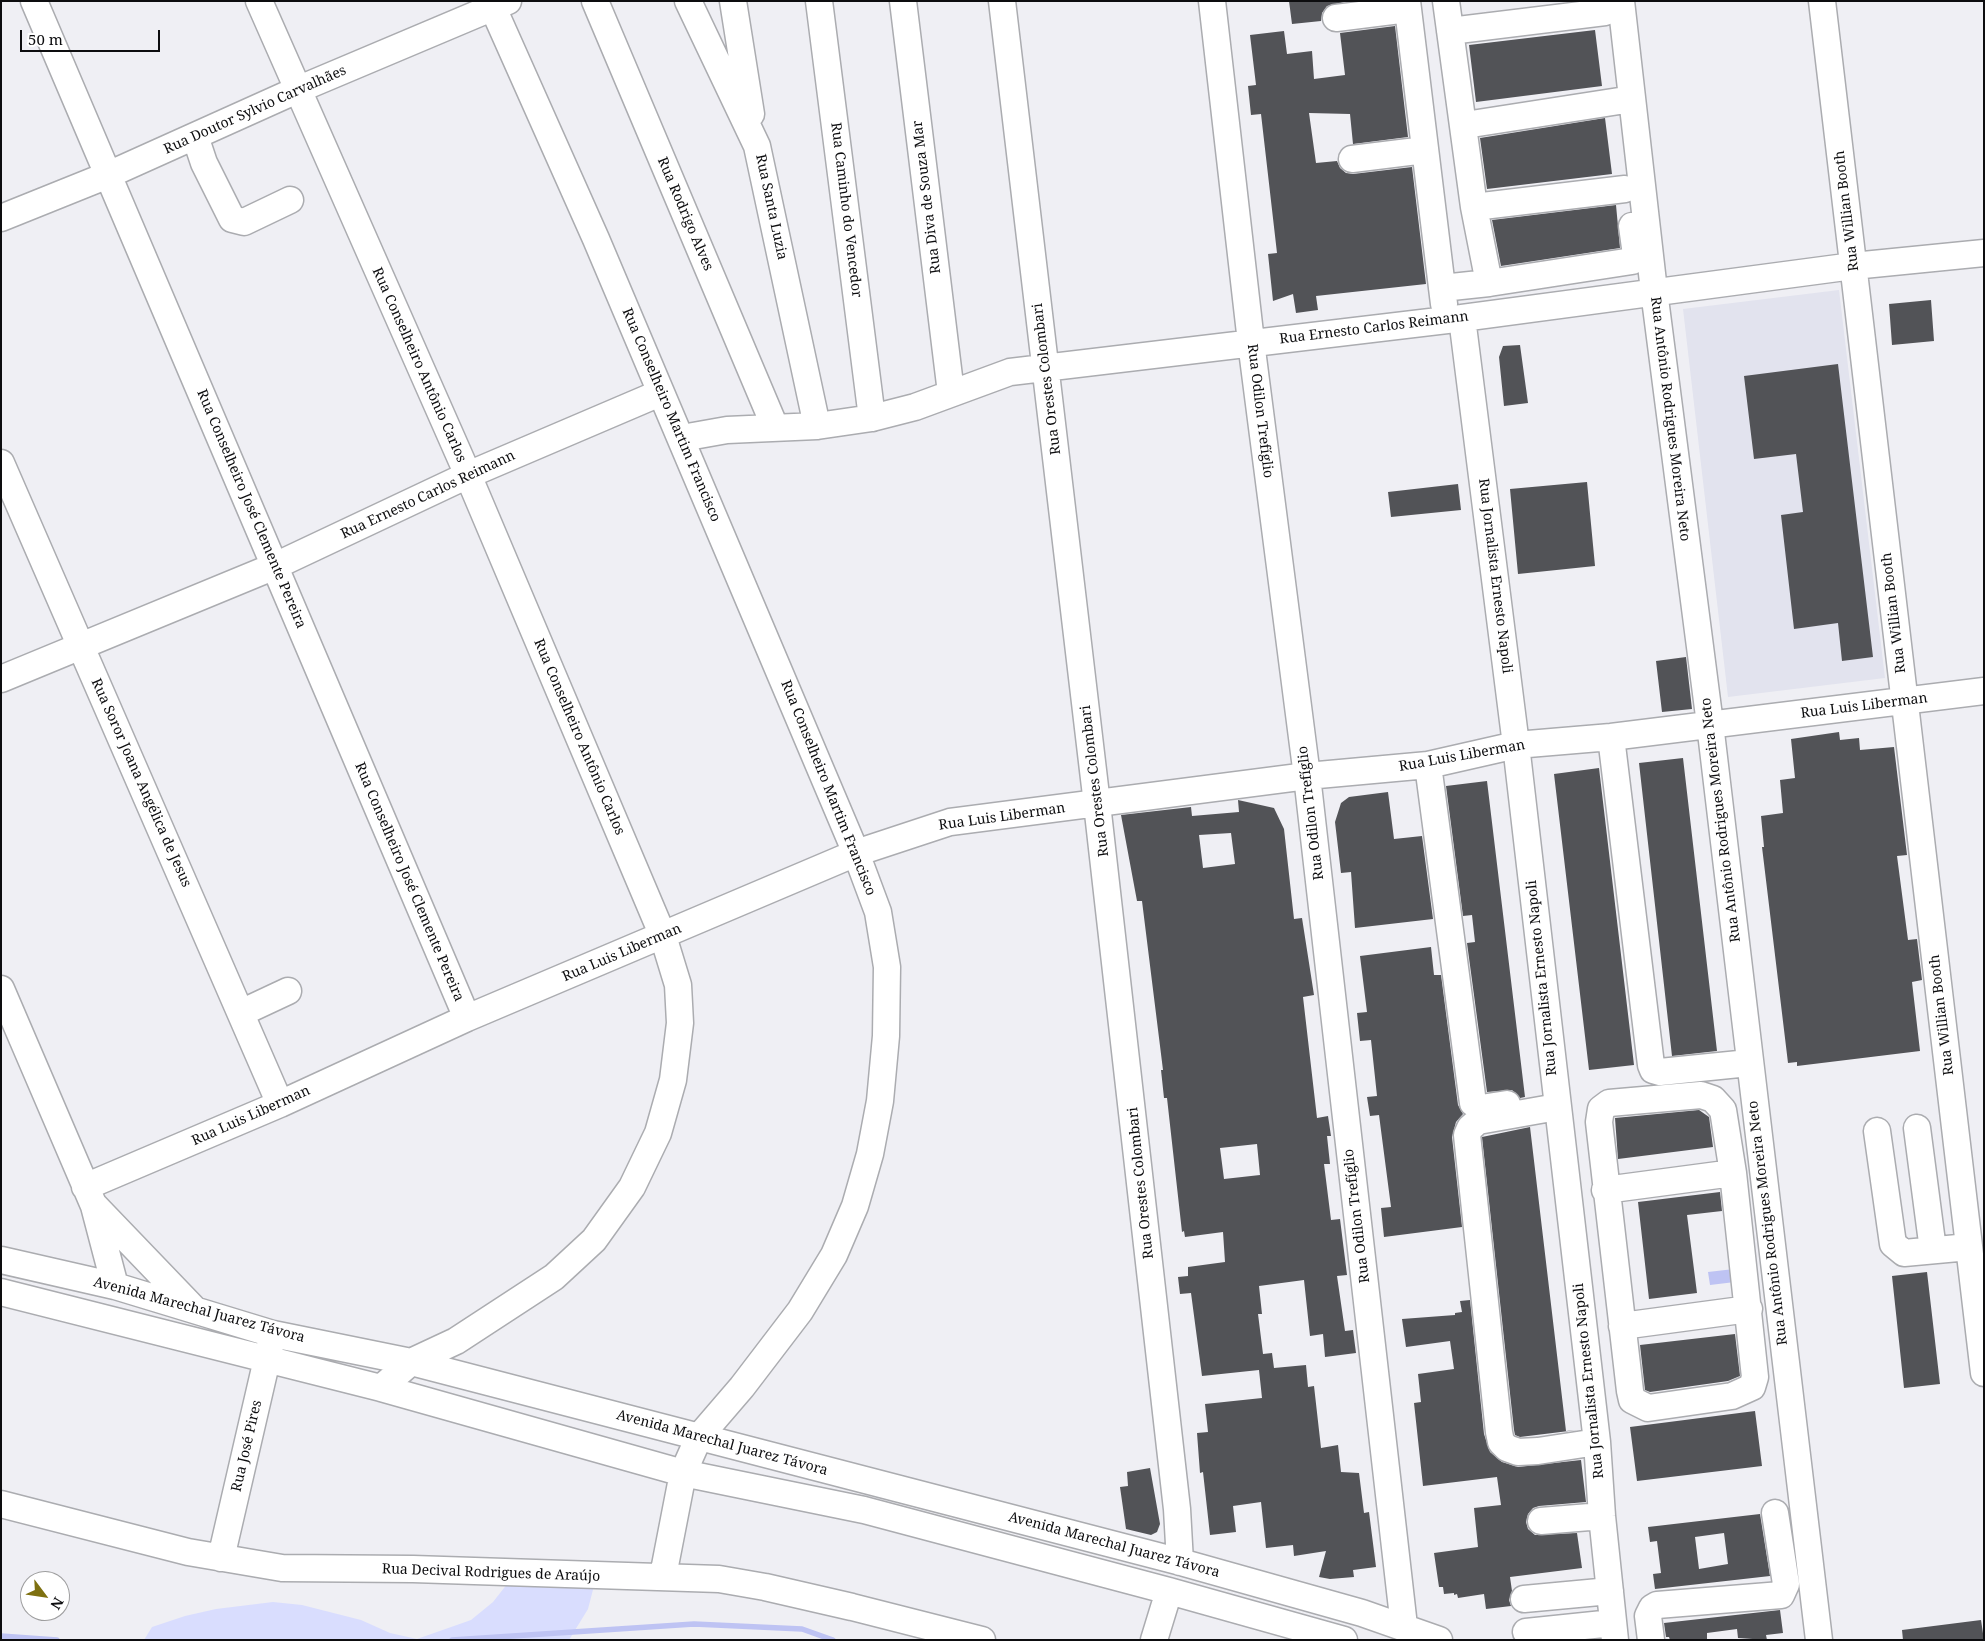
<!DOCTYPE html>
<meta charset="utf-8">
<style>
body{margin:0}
#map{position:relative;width:1985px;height:1641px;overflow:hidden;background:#efeff4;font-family:"Noto Serif",serif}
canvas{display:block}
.frame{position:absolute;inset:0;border:2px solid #0d0d0f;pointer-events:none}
.north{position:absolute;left:20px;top:1571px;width:50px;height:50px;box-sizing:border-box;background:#fff;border:1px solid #9e9e9f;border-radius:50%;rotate:121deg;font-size:14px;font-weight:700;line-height:20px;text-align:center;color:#0d0d0f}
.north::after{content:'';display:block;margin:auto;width:18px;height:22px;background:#7e7010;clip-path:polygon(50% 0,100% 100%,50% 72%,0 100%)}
.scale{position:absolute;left:20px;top:30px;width:140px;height:22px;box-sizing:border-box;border:2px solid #0d0d0f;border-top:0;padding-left:6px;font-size:15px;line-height:18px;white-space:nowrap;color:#0d0d0f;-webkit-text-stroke:4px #fff;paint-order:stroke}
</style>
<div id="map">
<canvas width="1985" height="1641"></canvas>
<div class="frame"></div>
<div class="north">N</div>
<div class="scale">50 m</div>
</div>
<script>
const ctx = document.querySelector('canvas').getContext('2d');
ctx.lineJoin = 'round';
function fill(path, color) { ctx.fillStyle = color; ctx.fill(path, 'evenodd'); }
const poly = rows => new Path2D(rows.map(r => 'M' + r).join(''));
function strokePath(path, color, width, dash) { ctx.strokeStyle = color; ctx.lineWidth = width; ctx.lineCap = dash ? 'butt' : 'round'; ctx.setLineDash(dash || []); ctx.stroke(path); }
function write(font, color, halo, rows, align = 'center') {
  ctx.font = font + ' "Noto Serif",serif'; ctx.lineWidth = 5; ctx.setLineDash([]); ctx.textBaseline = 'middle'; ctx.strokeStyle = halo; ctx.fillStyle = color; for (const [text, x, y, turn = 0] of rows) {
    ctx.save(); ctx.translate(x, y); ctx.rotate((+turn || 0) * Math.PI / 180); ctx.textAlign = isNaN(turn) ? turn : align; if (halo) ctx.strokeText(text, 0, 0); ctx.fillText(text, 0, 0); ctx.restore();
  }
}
const built = poly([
 [1839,290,1885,678,1728,697,1683,309]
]);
const green = poly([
 [541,1559,568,1565,595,1582,588,1609,569,1640,144,1640,152,1627,185,1616,216,1609,273,1602,302,1605,361,1620,390,1633,417,1639,471,1620,493,1602,515,1574]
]);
const water = poly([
 [1734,1269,1735,1282,1710,1285,1708,1272]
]);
const stream = poly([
 [1,1636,57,1640],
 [452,1640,694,1624,802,1629,833,1640]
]);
const building = poly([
 [1289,1,1349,1,1327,6,1322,13,1321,21,1292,24],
 [1395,26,1408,137,1353,144,1350,114,1309,113,1316,163,1337,161,1340,168,1346,173,1353,174,1412,167,1426,284,1316,296,1318,310,1296,313,1293,294,1273,301,1268,254,1277,253,1261,114,1251,115,1248,86,1256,85,1250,35,1284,31,1287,54,1312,51,1314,79,1345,75,1340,33],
 [1595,30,1602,86,1476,102,1469,45],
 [1605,118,1612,174,1487,189,1480,138],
 [1616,205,1620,248,1501,266,1492,220],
 [1931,300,1934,341,1892,345,1889,304],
 [1520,345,1528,403,1504,406,1499,357,1503,346],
 [1838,364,1873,657,1842,661,1838,623,1794,629,1781,515,1803,512,1796,454,1754,459,1744,376],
 [1587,482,1595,566,1518,574,1510,489],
 [1458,484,1461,510,1391,517,1388,492],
 [1686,657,1692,709,1662,712,1656,661],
 [1839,732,1840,740,1859,738,1860,750,1894,747,1907,855,1897,856,1908,940,1917,939,1922,980,1912,982,1920,1051,1797,1066,1797,1062,1788,1063,1762,847,1764,847,1761,816,1783,813,1780,780,1795,778,1791,739],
 [1683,758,1717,1051,1672,1056,1639,763],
 [1599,768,1634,1065,1589,1070,1554,774],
 [1487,781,1525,1097,1520,1098,1512,1090,1487,1092,1467,943,1475,942,1472,915,1463,916,1446,786],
 [1388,792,1394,839,1422,836,1433,919,1355,928,1351,872,1341,873,1335,822,1341,803,1349,797],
 [1238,800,1274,808,1284,829,1294,919,1302,918,1314,995,1303,997,1317,1118,1328,1116,1331,1136,1327,1136,1330,1164,1324,1164,1331,1220,1340,1219,1347,1275,1337,1276,1345,1331,1353,1330,1356,1353,1325,1357,1323,1334,1310,1336,1304,1280,1259,1286,1262,1314,1258,1314,1263,1354,1272,1353,1274,1368,1306,1365,1308,1387,1314,1386,1321,1448,1338,1445,1341,1472,1359,1473,1364,1513,1369,1512,1376,1567,1353,1570,1354,1577,1330,1579,1319,1577,1326,1551,1294,1556,1293,1545,1266,1548,1261,1502,1233,1506,1236,1532,1210,1535,1203,1472,1200,1473,1197,1433,1208,1432,1205,1404,1262,1398,1259,1370,1202,1376,1191,1293,1180,1294,1178,1277,1188,1276,1188,1267,1225,1262,1223,1232,1185,1237,1184,1231,1182,1232,1167,1098,1164,1098,1161,1070,1163,1070,1142,901,1137,901,1121,815,1191,807,1192,816,1239,812],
 [1231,833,1235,864,1203,868,1199,835],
 [1257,1144,1260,1175,1224,1179,1220,1148],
 [1431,947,1434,975,1441,975,1458,1105,1463,1114,1456,1122,1452,1137,1462,1227,1384,1237,1381,1208,1391,1207,1379,1115,1370,1116,1367,1097,1377,1096,1371,1040,1360,1041,1357,1013,1367,1012,1360,956],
 [1699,1110,1709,1117,1713,1147,1618,1159,1615,1118],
 [1530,1127,1566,1431,1577,1430,1520,1437,1515,1435,1514,1430,1482,1137],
 [1720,1192,1722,1211,1687,1215,1697,1293,1649,1299,1638,1202],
 [1927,1272,1940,1384,1904,1388,1892,1276],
 [1470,1300,1484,1434,1490,1452,1502,1462,1518,1467,1581,1460,1586,1502,1539,1506,1533,1508,1528,1514,1526,1522,1528,1529,1535,1535,1577,1533,1582,1568,1510,1577,1512,1591,1509,1600,1511,1606,1486,1609,1484,1594,1458,1598,1457,1594,1454,1595,1454,1593,1444,1594,1443,1587,1439,1587,1434,1553,1478,1547,1474,1508,1501,1505,1497,1477,1423,1486,1414,1403,1421,1402,1418,1374,1454,1369,1450,1341,1406,1347,1402,1319,1455,1315,1455,1313,1462,1312,1460,1301],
 [1735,1334,1740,1376,1728,1381,1650,1392,1645,1390,1640,1345],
 [1755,1411,1762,1466,1637,1481,1630,1427],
 [1150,1468,1160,1524,1157,1532,1151,1535,1126,1529,1120,1487,1128,1486,1127,1472],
 [1760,1514,1770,1576,1655,1589,1653,1574,1661,1573,1657,1541,1650,1542,1648,1527],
 [1724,1533,1728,1564,1699,1569,1695,1537],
 [1780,1610,1783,1633,1766,1635,1767,1640,1738,1638,1737,1629,1707,1633,1707,1640,1670,1640,1669,1637,1666,1637,1664,1623],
 [1981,1620,1984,1640,1903,1640,1902,1630]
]);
const minor = poly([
 [34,1,467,1018],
 [259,1,468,475,663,936,678,985,680,1023,673,1080,658,1133,632,1187,594,1240,554,1277,456,1341,411,1362,381,1388],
 [490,1,596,239,856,853,878,912,887,967,886,1036,880,1101,870,1154,855,1206,834,1255,800,1311,742,1387,699,1437,683,1473,663,1576],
 [595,1,775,427],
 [688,1,757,146,817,426],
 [733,1,751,114],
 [819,1,872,418],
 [903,1,951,393],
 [1002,1,1097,804,1177,1509,1180,1562],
 [1212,1,1251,342,1307,776,1404,1626],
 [1407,1,1444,304],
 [1621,1,1654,291,1710,724,1819,1640],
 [1822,1,1984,1373],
 [1336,18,1408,9],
 [1450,31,1605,12],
 [1465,125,1632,99],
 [195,136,204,163,232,219,244,222,290,200],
 [1352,159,1425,150],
 [1474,207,1625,189],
 [1,218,108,175,297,90,508,1],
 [1489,283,1632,261,1636,255,1632,226],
 [1442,288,1489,283,1474,207,1446,1],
 [1462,318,1516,745,1597,1442,1602,1516,1615,1640],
 [682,438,727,430,817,426,872,418,915,407,1010,372,1447,320,1853,266,1984,253],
 [1,463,280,1104],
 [1,679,275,566,468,475,660,393],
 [1611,737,1651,1065,1653,1070,1660,1072,1749,1063],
 [1428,765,1473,1103,1481,1108,1507,1104],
 [1,989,94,1206,115,1286],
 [241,1013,288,991],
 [1701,1095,1713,1099,1723,1110,1733,1173,1755,1377,1752,1387,1732,1396,1648,1408,1632,1400,1630,1391,1599,1122,1601,1109,1609,1103,1701,1095],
 [1557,1107,1478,1121,1470,1128,1467,1135,1499,1432,1501,1442,1507,1448,1518,1452,1538,1451,1597,1442],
 [1917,1128,1933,1250],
 [1877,1131,1893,1244,1904,1253,1969,1247],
 [85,1187,280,1104,467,1018,856,853,950,822,1307,776,1428,765,1516,745,1611,737,1984,691],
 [1605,1190,1733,1173],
 [95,1206,193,1308],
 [1,1260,115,1286,273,1334,411,1362,1177,1561,1362,1613,1439,1640],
 [1,1292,381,1388,683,1473,864,1510,1169,1591,1344,1640],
 [1622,1326,1749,1309],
 [1,1504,188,1552,282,1568,413,1569,719,1579,765,1587,852,1607,982,1640],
 [1541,1521,1602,1516],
 [221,1558,271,1342],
 [1524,1599,1610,1591],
 [1526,1632,1613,1623],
 [1154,1640,1169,1591],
 [1651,1640,1648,1616,1652,1608,1657,1605,1781,1595,1786,1584,1775,1513]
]);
const streetNames = [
 ["Rua Doutor Sylvio Carvalhães",255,110,-24],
 ["Rua Diva de Souza Mar",927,197,-97],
 ["Rua Santa Luzia",771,207,78],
 ["Rua Caminho do Vencedor",846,210,83],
 ["Rua Willian Booth",1847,211,-97],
 ["Rua Rodrigo Alves",685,214,67],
 ["Rua Ernesto Carlos Reimann",1374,328,-7],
 ["Rua Conselheiro Antônio Carlos",419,365,66],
 ["Rua Orestes Colombari",1047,379,-97],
 ["Rua Odilon Trefíglio",1260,411,83],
 ["Rua Conselheiro Martim Francisco",671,415,67],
 ["Rua Antônio Rodrigues Moreira Neto",1670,419,83],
 ["Rua Ernesto Carlos Reimann",428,495,-25],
 ["Rua Conselheiro José Clemente Pereira",251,509,67],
 ["Rua Jornalista Ernesto Napoli",1495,576,83],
 ["Rua Willian Booth",1894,613,-97],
 ["Rua Luis Liberman",1864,706,-7],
 ["Rua Conselheiro Antônio Carlos",579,737,67],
 ["Rua Luis Liberman",1462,756,-10],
 ["Rua Orestes Colombari",1095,781,-97],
 ["Rua Soror Joana Angélica de Jesus",141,783,66],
 ["Rua Conselheiro Martim Francisco",828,788,68],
 ["Rua Odilon Trefíglio",1311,813,-97],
 ["Rua Luis Liberman",1002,817,-8],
 ["Rua Antônio Rodrigues Moreira Neto",1721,820,-97],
 ["Rua Conselheiro José Clemente Pereira",409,882,67],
 ["Rua Luis Liberman",622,953,-23],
 ["Rua Jornalista Ernesto Napoli",1542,978,-96],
 ["Rua Willian Booth",1942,1015,-97],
 ["Rua Luis Liberman",251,1116,-24],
 ["Rua Orestes Colombari",1141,1183,-96],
 ["Rua Odilon Trefíglio",1357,1216,-97],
 ["Rua Antônio Rodrigues Moreira Neto",1768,1223,-97],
 ["Avenida Marechal Juarez Távora",199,1310,15],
 ["Rua Jornalista Ernesto Napoli",1589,1381,-96],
 ["Avenida Marechal Juarez Távora",722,1443,15],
 ["Rua José Pires",247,1446,-77],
 ["Avenida Marechal Juarez Távora",1114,1545,15],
 ["Rua Decival Rodrigues de Araújo",491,1573,2]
];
fill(built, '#e2e3ee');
fill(green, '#d9ddfe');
fill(water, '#bec3f3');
strokePath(stream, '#bec3f3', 5.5);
fill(building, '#525357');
strokePath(minor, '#abacb0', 29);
strokePath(minor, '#fff', 26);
write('14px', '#0d0d0f', '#fff', streetNames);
</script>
